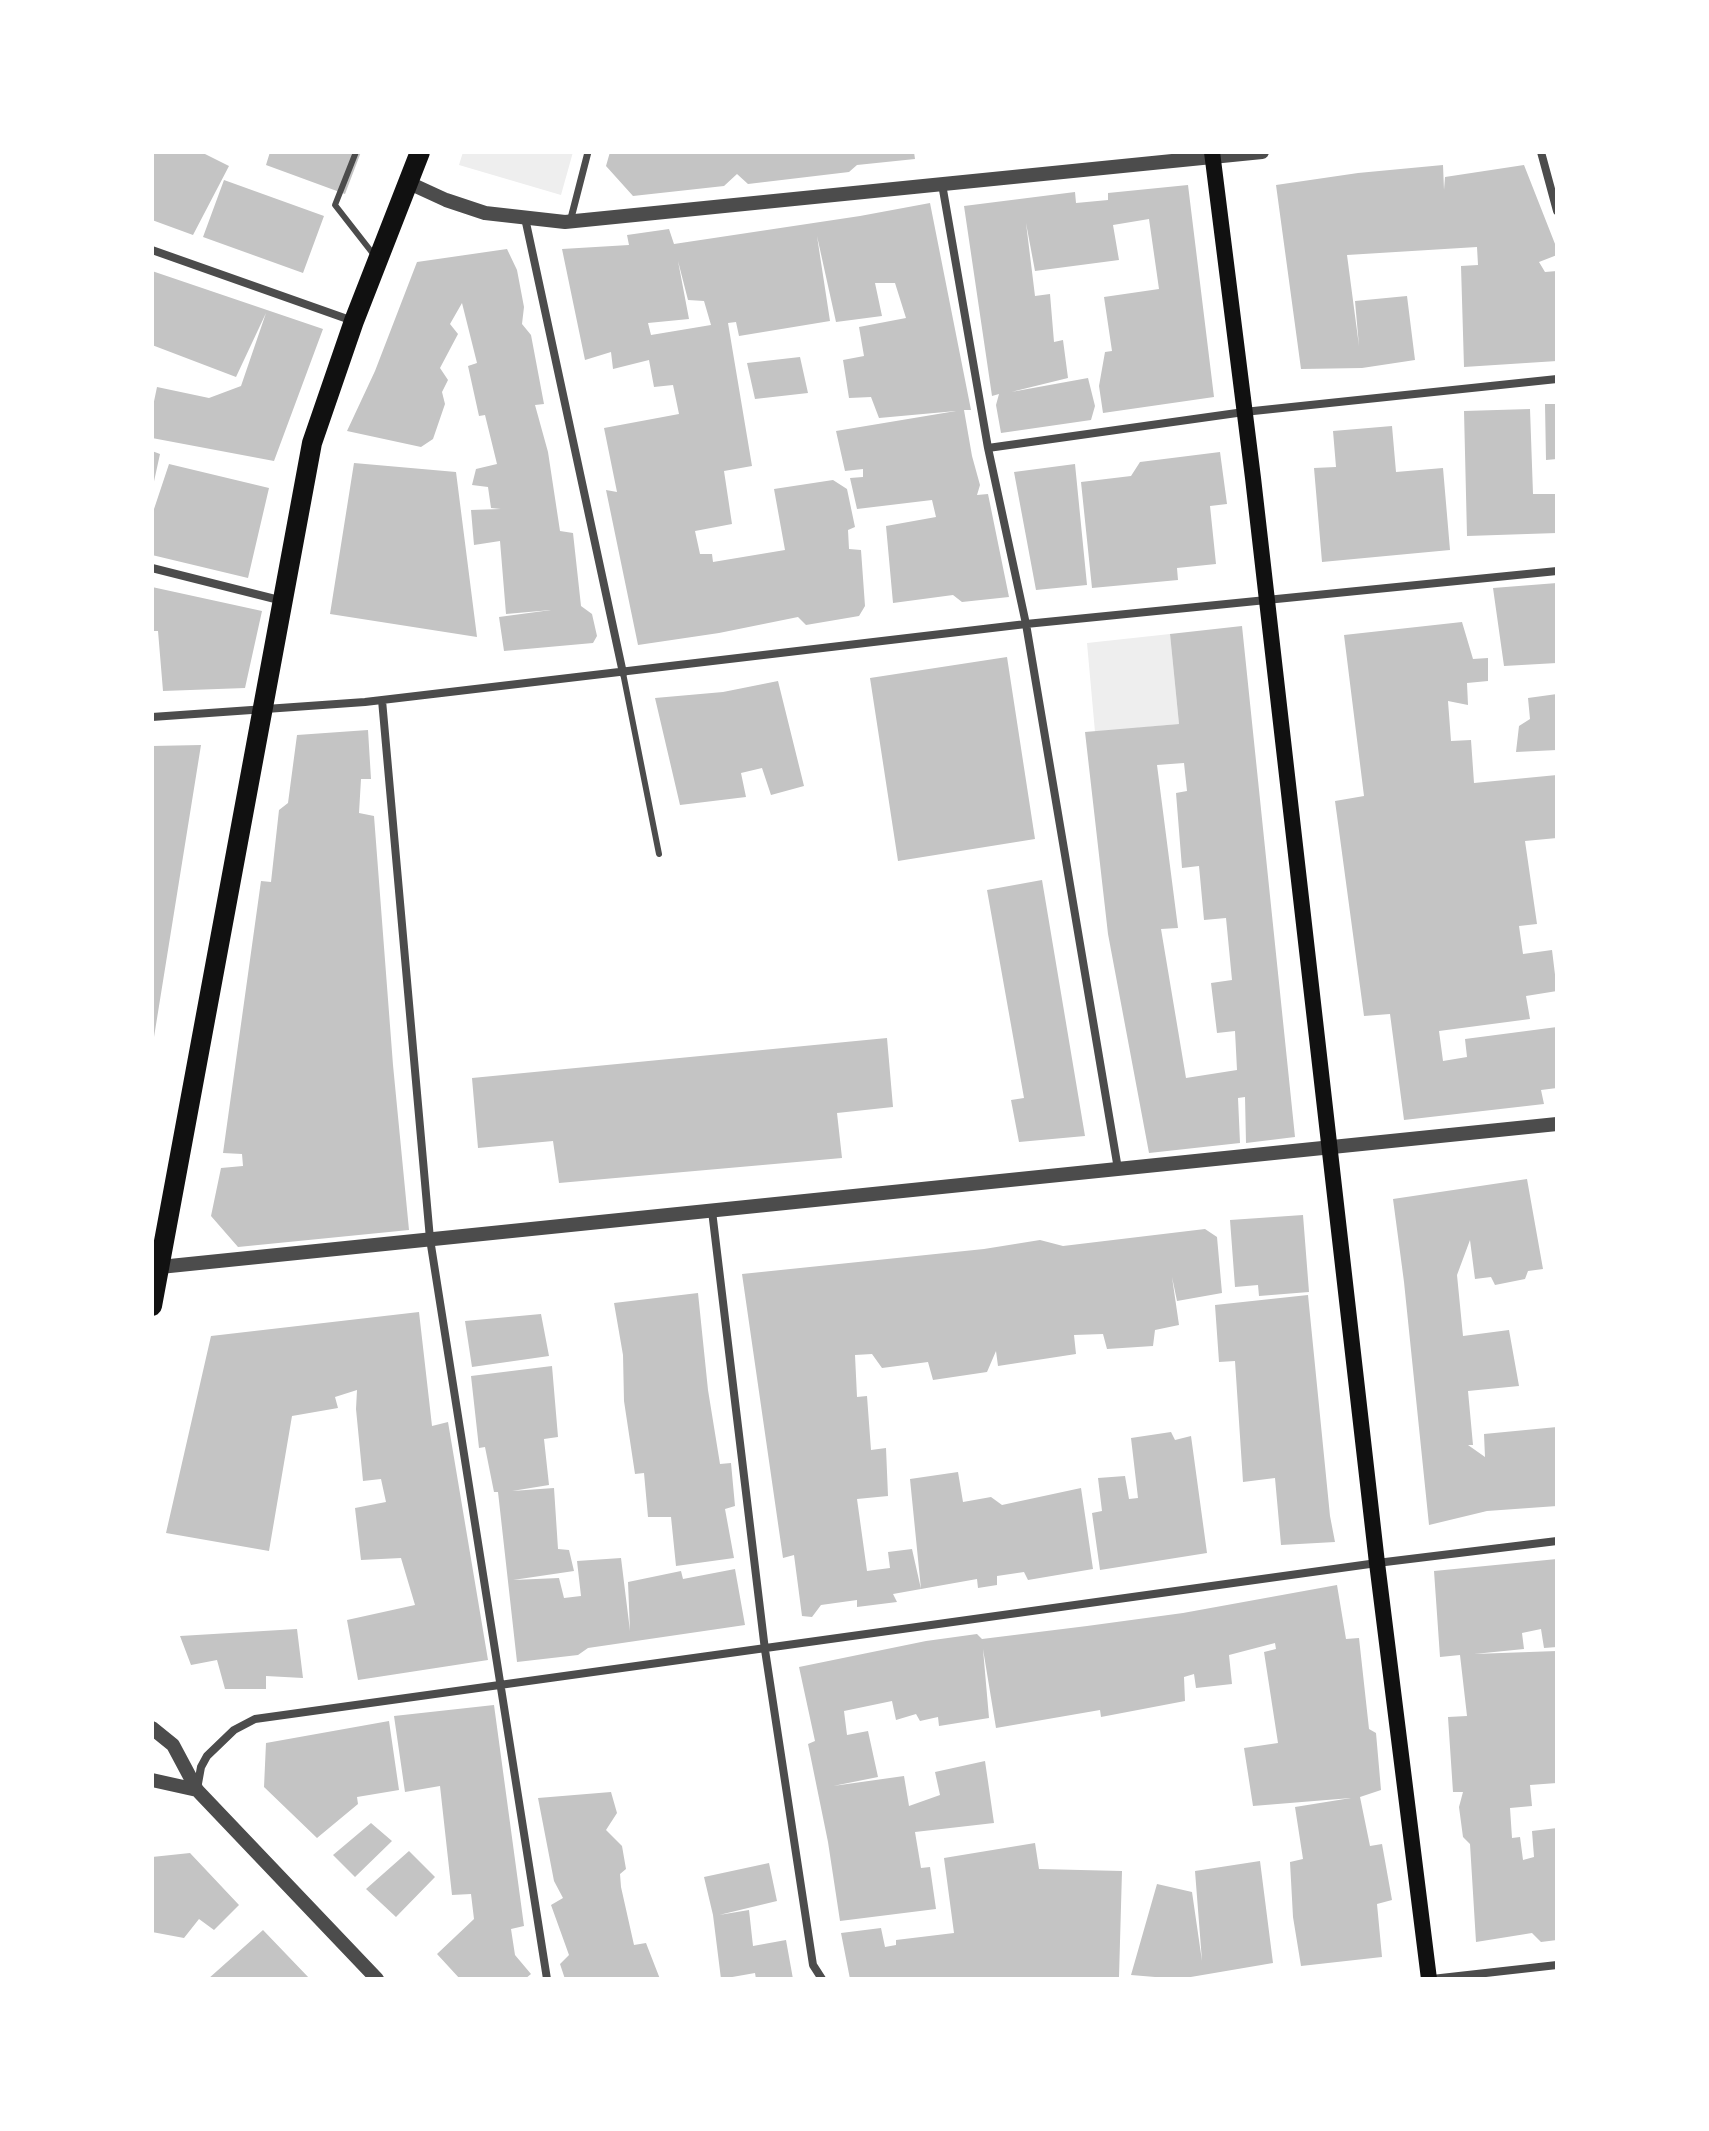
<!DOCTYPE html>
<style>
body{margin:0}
#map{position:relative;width:1709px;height:2131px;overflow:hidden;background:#fff;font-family:"DejaVu Sans",sans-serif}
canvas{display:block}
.frame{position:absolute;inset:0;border:154px solid #fff;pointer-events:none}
</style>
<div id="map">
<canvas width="1709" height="2131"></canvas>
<div class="frame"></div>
</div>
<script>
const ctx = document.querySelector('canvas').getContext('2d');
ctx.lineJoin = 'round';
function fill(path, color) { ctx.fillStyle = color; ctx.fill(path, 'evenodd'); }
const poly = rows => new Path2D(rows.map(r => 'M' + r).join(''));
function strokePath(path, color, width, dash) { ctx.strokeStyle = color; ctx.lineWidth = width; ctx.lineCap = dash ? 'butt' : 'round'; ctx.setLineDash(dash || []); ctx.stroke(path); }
const green = poly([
 [463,152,573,152,561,195,459,165],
 [1170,634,1179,724,1095,732,1087,643]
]);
const building = poly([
 [152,152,201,152,229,166,193,235,152,220],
 [270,152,361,152,345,194,266,165],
 [610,152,914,152,915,159,857,165,849,172,748,184,737,174,724,186,633,196,606,166],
 [1443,165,1444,190,1445,177,1524,165,1557,249,1557,255,1539,262,1545,272,1557,271,1557,361,1464,367,1461,266,1478,265,1477,247,1347,255,1359,346,1355,301,1407,296,1415,360,1362,368,1301,369,1276,185,1358,173],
 [224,180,324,216,303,273,203,237],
 [1188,185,1214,397,1103,413,1099,386,1105,352,1112,351,1104,297,1159,289,1149,219,1113,225,1119,260,1035,271,1026,223,1035,296,1050,294,1054,342,1063,340,1068,378,1011,392,1088,378,1095,406,1091,420,1001,433,996,405,999,394,992,396,964,206,1075,192,1076,203,1108,200,1108,193],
 [930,203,971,410,964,410,972,456,980,485,977,495,988,494,1009,597,962,602,953,595,893,603,886,526,936,517,932,500,857,509,850,478,863,477,863,469,845,471,836,431,956,411,879,418,871,397,849,398,843,360,864,356,859,327,906,318,895,283,875,283,882,316,836,322,817,236,830,321,739,336,736,322,728,323,752,466,724,471,732,524,695,531,700,554,712,554,713,562,785,550,774,489,833,480,847,489,855,527,848,530,849,549,861,550,865,606,859,616,806,625,798,617,719,633,638,645,606,490,617,492,604,428,679,414,673,385,654,387,649,360,613,369,611,352,585,360,562,249,629,245,627,235,669,229,674,244,860,216],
 [678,261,688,300,704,301,711,325,651,335,648,323,689,319],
 [507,249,517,270,524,307,522,324,531,335,544,404,535,405,548,452,560,531,573,533,581,606,592,614,597,636,593,643,504,651,499,617,551,610,506,614,500,541,474,545,471,510,501,509,491,508,488,487,472,485,476,469,497,464,485,415,479,416,468,366,477,363,462,303,450,324,458,334,440,368,448,380,442,392,445,404,433,439,421,447,347,431,375,371,417,262],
 [152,271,323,329,274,461,152,438,152,411,157,387,209,398,241,386,266,313,236,377,152,345],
 [800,357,808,393,755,399,747,363],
 [1545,404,1557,404,1557,459,1546,460],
 [1530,409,1533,494,1557,494,1557,533,1467,536,1464,411],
 [1392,426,1396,472,1443,468,1450,550,1322,562,1314,468,1336,467,1333,431],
 [152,451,160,454,153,486,152,486],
 [1220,452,1227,504,1210,506,1216,564,1177,568,1178,580,1092,588,1081,482,1131,476,1140,462],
 [354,463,456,472,477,637,330,614],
 [169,464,269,488,248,578,152,555,152,515],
 [1075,464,1087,585,1036,590,1014,472],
 [1557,583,1557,663,1504,666,1493,588],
 [152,587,262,611,245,688,163,691,158,631,152,631],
 [1462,622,1473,659,1488,658,1488,681,1467,683,1468,705,1448,701,1451,741,1471,740,1474,783,1557,775,1557,838,1525,841,1537,924,1519,926,1523,954,1552,950,1557,991,1526,996,1530,1019,1439,1031,1443,1061,1467,1057,1465,1039,1557,1027,1557,1088,1541,1090,1544,1104,1404,1120,1390,1014,1364,1016,1335,801,1364,796,1344,635],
 [1242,626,1295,1137,1246,1143,1245,1097,1238,1098,1240,1143,1149,1153,1108,934,1085,732,1179,724,1170,634],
 [1184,763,1187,791,1176,793,1182,868,1199,866,1204,920,1226,918,1232,980,1211,983,1217,1033,1235,1031,1237,1070,1186,1078,1161,929,1178,928,1157,765],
 [1007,657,1035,839,898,861,870,678],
 [778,681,804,786,771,795,762,768,741,773,746,797,680,805,655,698,723,692],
 [1557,694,1557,750,1516,752,1519,726,1530,719,1528,698],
 [368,730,371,779,361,779,359,813,374,816,393,1065,409,1230,238,1247,211,1216,221,1168,243,1166,242,1154,223,1153,261,881,271,882,279,810,288,803,297,735],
 [201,745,154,1037,152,1037,152,746],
 [1042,880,1085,1136,1019,1142,1011,1100,1024,1098,987,890],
 [887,1038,893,1107,837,1113,842,1158,559,1183,553,1141,478,1148,472,1078],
 [1527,1179,1543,1269,1528,1271,1525,1279,1495,1285,1491,1277,1475,1279,1470,1240,1457,1275,1463,1336,1509,1330,1519,1386,1468,1391,1473,1445,1468,1445,1485,1457,1484,1434,1557,1427,1557,1506,1487,1511,1429,1525,1404,1282,1393,1199],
 [1303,1215,1309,1292,1259,1296,1258,1285,1235,1287,1230,1220],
 [1205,1229,1217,1237,1222,1293,1177,1301,1172,1277,1179,1325,1155,1330,1153,1346,1107,1349,1103,1334,1074,1335,1076,1354,998,1366,996,1351,987,1372,933,1380,928,1362,882,1368,872,1354,855,1355,857,1397,867,1396,871,1450,886,1448,888,1496,857,1499,867,1571,890,1568,888,1552,912,1549,921,1589,910,1479,958,1472,963,1502,991,1497,1002,1505,1081,1488,1093,1569,1028,1580,1024,1572,997,1576,997,1585,978,1588,977,1579,893,1594,897,1602,857,1607,857,1600,821,1605,812,1617,802,1616,794,1555,783,1558,742,1274,984,1249,1040,1240,1063,1246],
 [698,1293,708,1390,720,1464,731,1463,735,1506,725,1509,734,1558,676,1566,671,1517,648,1517,644,1473,635,1474,624,1401,623,1355,614,1303],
 [1308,1295,1330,1516,1335,1542,1281,1545,1275,1478,1243,1482,1235,1361,1219,1362,1215,1305],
 [419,1312,432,1426,448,1422,488,1660,358,1680,347,1620,415,1605,401,1558,361,1560,355,1508,386,1502,381,1479,363,1481,356,1409,357,1390,335,1397,338,1408,292,1416,269,1551,166,1533,211,1336],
 [541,1314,549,1356,472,1367,465,1321],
 [552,1366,558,1437,544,1439,549,1485,512,1491,554,1488,558,1549,569,1550,574,1571,513,1580,559,1578,564,1598,581,1596,577,1561,621,1558,630,1631,628,1582,681,1571,683,1579,735,1569,745,1625,588,1648,578,1655,517,1662,498,1492,494,1492,485,1447,479,1448,471,1376],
 [1171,1432,1175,1440,1191,1436,1207,1553,1100,1570,1092,1513,1102,1511,1098,1478,1125,1476,1129,1499,1138,1498,1131,1438],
 [1557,1559,1557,1647,1544,1648,1541,1629,1522,1633,1524,1649,1474,1654,1557,1651,1557,1783,1530,1785,1532,1806,1510,1808,1512,1838,1520,1837,1523,1860,1534,1857,1532,1831,1557,1828,1557,1940,1541,1942,1532,1933,1476,1942,1470,1844,1463,1837,1459,1807,1463,1792,1453,1792,1448,1717,1467,1716,1460,1655,1440,1657,1434,1571],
 [1337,1585,1346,1639,1359,1638,1369,1729,1376,1733,1381,1790,1360,1797,1370,1846,1382,1844,1392,1900,1377,1904,1382,1957,1301,1966,1293,1917,1290,1862,1303,1859,1295,1807,1351,1798,1253,1806,1244,1748,1278,1743,1264,1652,1276,1649,1275,1643,1229,1655,1232,1684,1196,1688,1194,1674,1184,1677,1185,1701,1101,1717,1100,1710,996,1728,983,1649,989,1718,939,1726,938,1717,920,1721,916,1714,896,1720,892,1701,844,1711,847,1735,868,1731,878,1777,833,1786,904,1776,909,1806,940,1795,935,1772,985,1761,994,1823,915,1832,921,1868,930,1867,936,1909,840,1921,828,1842,808,1744,815,1741,799,1667,926,1641,977,1634,982,1639,1087,1626,1183,1613],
 [297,1629,303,1678,266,1676,266,1689,225,1689,217,1660,191,1665,180,1636],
 [494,1705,524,1926,511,1929,515,1955,531,1974,525,1979,460,1979,437,1954,474,1919,471,1894,452,1895,440,1786,405,1792,394,1716],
 [389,1721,399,1790,357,1797,358,1804,317,1838,264,1787,266,1743],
 [611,1792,617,1813,606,1830,622,1846,626,1869,620,1874,621,1887,634,1945,646,1943,660,1979,565,1979,560,1964,569,1955,551,1905,563,1898,554,1881,538,1798],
 [371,1823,392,1841,355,1877,333,1855],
 [1035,1843,1039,1869,1122,1871,1119,1977,1116,1979,850,1979,841,1933,881,1928,885,1947,896,1945,896,1940,954,1933,944,1858],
 [409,1851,435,1877,396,1917,366,1889],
 [190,1853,239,1905,214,1930,199,1919,184,1938,152,1932,152,1857],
 [1260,1861,1273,1963,1179,1979,1131,1975,1157,1884,1192,1892,1202,1961,1195,1871],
 [769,1863,777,1901,719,1915,749,1910,753,1946,786,1940,793,1979,756,1979,755,1973,721,1979,713,1915,704,1877],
 [263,1930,310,1979,208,1979]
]);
const service = poly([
 [356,152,335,205,374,255],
 [623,673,659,854]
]);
const pedestrian = poly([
 [570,222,588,152]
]);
const minor = poly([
 [1541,152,1557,211],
 [942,184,988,448,1026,624,1118,1169],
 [525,218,623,673],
 [152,250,353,321],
 [988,448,1244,412,1557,379],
 [152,568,283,601],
 [382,700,430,1239,547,1979],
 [152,717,365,702,1026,624,1557,571],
 [712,1211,765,1650,813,1965,822,1979],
 [197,1789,201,1767,207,1756,234,1730,255,1719,1377,1563,1557,1541],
 [1432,1979,1557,1965]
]);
const tertiary = poly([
 [409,183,446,200,485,213,565,222,1262,152],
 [160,1267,1557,1124],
 [152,1728,173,1745,197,1790,377,1979],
 [152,1780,197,1790]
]);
const secondary = poly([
 [1212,152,1253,478,1377,1563,1429,1979]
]);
const primary = poly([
 [152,1306,312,443,354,321,420,152]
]);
fill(green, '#eee');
fill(building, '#c4c4c4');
strokePath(service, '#4c4c4c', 6);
strokePath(pedestrian, '#4c4c4c', 7);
strokePath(minor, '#4c4c4c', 8);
strokePath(tertiary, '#4c4c4c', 14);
strokePath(secondary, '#111', 16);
strokePath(primary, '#111', 20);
</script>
